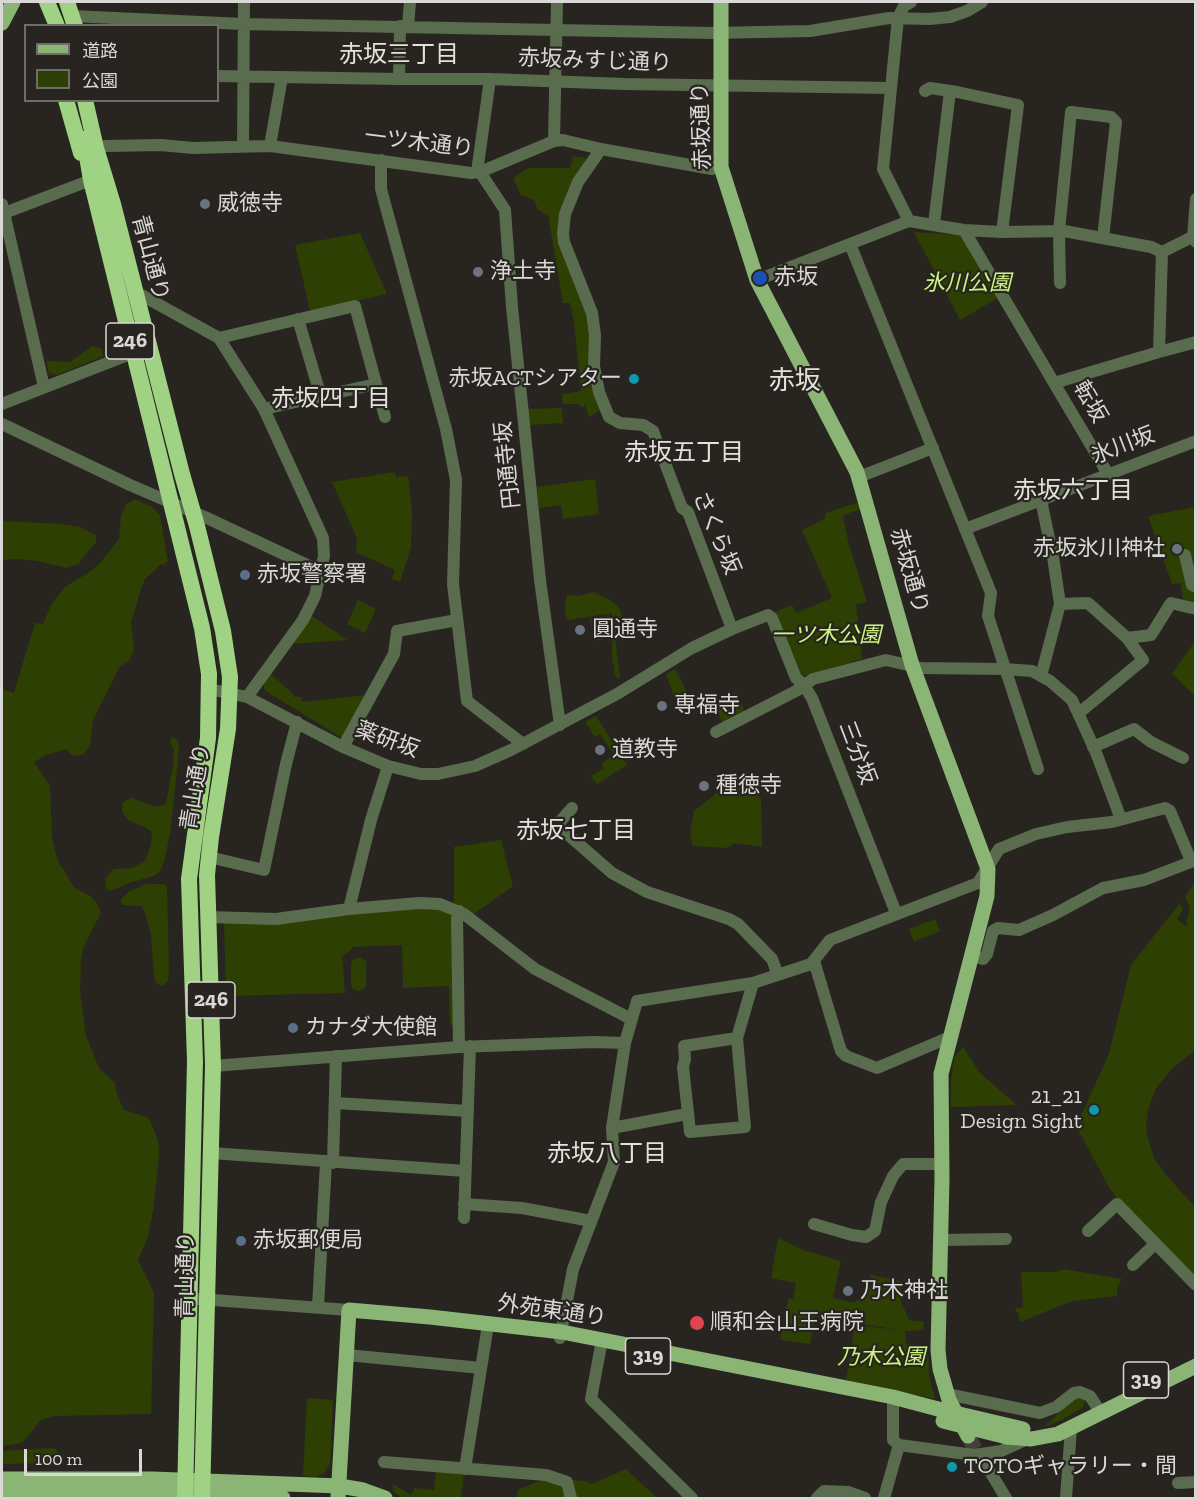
<!DOCTYPE html>
<meta charset="utf-8">
<style>
body{margin:0}
#map{position:relative;width:1197px;height:1500px;overflow:hidden;background:#282521;font-family:"Zilla Slab","Noto Sans JP",serif}
canvas{display:block}
.frame{position:absolute;inset:0;border:3px solid #dad8d6;pointer-events:none}
.legend{position:absolute;left:24px;top:24px;width:195px;height:78px;box-sizing:border-box;background:#282521;border:2px solid #6f6d69;margin:0;padding:8px 10px;list-style:none;font-size:18px;color:#dad8d6}
.legend li{display:flex;align-items:center;gap:12px;height:30px}
.legend b{width:30px;border:2px solid #6f6d69}
.scale{position:absolute;left:24px;top:1449px;width:118px;height:27px;box-sizing:border-box;border:3px solid #dad8d6;border-top:0;padding-left:8px;font-size:18px;line-height:21px;white-space:nowrap;color:#dad8d6;-webkit-text-stroke:4px #282521;paint-order:stroke}
</style>
<div id="map">
<canvas width="1197" height="1500"></canvas>
<div class="frame"></div>
<ul class="legend">
<li><b style="height:8px;background:#8bb575"></b>道路</li>
<li><b style="height:16px;background:#2d3f02"></b>公園</li>
</ul>
<div class="scale">100 m</div>
</div>
<script>
const ctx = document.querySelector('canvas').getContext('2d');
ctx.lineJoin = 'round';
function fill(path, color) { ctx.fillStyle = color; ctx.fill(path, 'evenodd'); }
const poly = rows => new Path2D(rows.map(r => 'M' + r).join(''));
function strokePath(path, color, width, dash) { ctx.strokeStyle = color; ctx.lineWidth = width; ctx.lineCap = dash ? 'butt' : 'round'; ctx.setLineDash(dash || []); ctx.stroke(path); }
function write(font, color, halo, rows, align = 'center') {
  ctx.font = font + ' "Zilla Slab","Noto Sans JP",serif'; ctx.lineWidth = 4.5; ctx.setLineDash([]); ctx.textBaseline = 'middle'; ctx.strokeStyle = halo; ctx.fillStyle = color; for (const [text, x, y, turn = 0] of rows) {
    ctx.save(); ctx.translate(x, y); ctx.rotate((+turn || 0) * Math.PI / 180); ctx.textAlign = isNaN(turn) ? turn : align; if (halo) ctx.strokeText(text, 0, 0); ctx.fillText(text, 0, 0); ctx.restore();
  }
}
const green = poly([
 [573,156,586,158,566,220,568,248,592,296,595,308,596,364,607,405,589,417,585,404,584,408,578,404,563,404,562,394,581,391,574,322,570,303,563,303,548,215,538,210,534,200,521,195,513,178,528,168,570,168],
 [914,232,965,235,1001,296,960,320],
 [360,233,387,294,310,311,295,245],
 [92,346,101,348,103,356,57,375,49,373,46,361,70,362],
 [562,408,563,423,529,425,527,409],
 [395,472,396,477,408,476,412,509,411,547,400,582,392,579,395,570,356,552,357,538,332,482],
 [595,479,599,514,563,519,561,505,539,508,537,487],
 [135,499,152,507,160,515,168,561,163,565,161,564,145,579,142,586,131,622,134,649,129,661,120,666,93,720,90,745,84,754,77,756,71,754,66,749,46,755,34,762,50,786,52,836,57,859,74,887,90,896,97,903,101,913,83,948,81,960,80,992,86,1036,99,1068,115,1083,117,1094,124,1110,149,1118,158,1140,159,1153,154,1206,148,1237,138,1260,154,1293,151,1414,54,1416,41,1420,22,1443,2,1446,2,689,14,693,35,623,43,624,51,605,65,587,91,571,100,563,119,539,121,516,126,504],
 [863,501,865,508,843,515,848,541,867,602,856,604,862,659,803,676,773,613,792,605,796,613,832,598,802,530,826,518,825,513],
 [1195,507,1195,603,1183,599,1181,583,1172,584,1148,516],
 [2,521,61,524,80,527,96,535,96,542,78,564,67,568,37,561,20,559,2,560],
 [593,592,610,600,617,605,621,611,622,631,616,633,615,636,620,678,617,678,615,675,612,656,612,613,568,620,566,617,565,604,567,595,579,596],
 [358,600,376,609,365,633,347,624],
 [610,615,610,638,594,641,590,618],
 [312,616,347,640,292,644],
 [1195,641,1195,696,1172,674],
 [675,669,693,704,680,713,666,674],
 [270,673,292,693,294,697,301,697,302,702,367,695,344,736,341,737,267,692,264,689,264,682],
 [737,692,745,714,723,725,715,706,720,704,719,701],
 [596,716,627,765,597,784,591,776,604,768,601,764,614,755,600,734,595,737,585,722],
 [172,737,175,738,179,743,178,761,170,834,164,862,160,871,154,876,132,882,110,891,106,889,105,878,114,869,132,868,145,861,151,845,152,834,150,830,128,820,122,812,122,806,123,802,131,798,157,807,166,804,173,765,174,750,170,741],
 [733,780,761,798,762,847,735,843,726,848,693,846,690,834,694,811],
 [501,840,513,886,471,916,454,904,454,847],
 [1195,882,1195,1050,1172,1069,1156,1088,1149,1107,1146,1123,1148,1139,1154,1158,1165,1174,1195,1207,1195,1280,1124,1206,1110,1189,1076,1126,1109,1054,1131,965,1180,903,1183,910,1177,919,1186,926,1188,923,1186,922,1190,908,1185,897],
 [147,884,163,884,167,886,169,971,168,980,162,986,156,983,154,975,151,935,144,910,141,906,123,905,121,902,121,899,130,891],
 [437,907,451,913,455,990,453,1026,451,1025,450,1020,449,986,403,988,402,945,352,947,352,949,342,957,345,993,226,996,224,922],
 [935,919,940,931,914,942,909,929],
 [360,957,366,961,366,987,359,991,353,989,351,984,351,965,352,960],
 [963,1047,980,1073,1017,1105,951,1107,951,1081,954,1058],
 [778,1238,803,1250,841,1261,833,1298,854,1303,866,1295,871,1275,901,1281,901,1301,909,1320,924,1322,923,1330,905,1331,906,1344,928,1350,929,1375,935,1399,846,1380,855,1325,899,1330,815,1316,810,1344,780,1340,788,1299,793,1299,796,1283,771,1278],
 [1064,1269,1122,1279,1117,1288,1117,1296,1072,1301,1020,1322,1018,1312,1016,1312,1015,1308,1021,1308,1023,1306,1021,1272,1056,1272],
 [1075,1397,1084,1397,1085,1402,1082,1408,1062,1420,1044,1427],
 [307,1398,333,1400,330,1464,325,1472,316,1477,303,1476],
 [53,1448,56,1449,59,1455,57,1463,2,1464,2,1451],
 [436,1469,464,1472,461,1498,402,1498,393,1491,393,1484,411,1495,415,1488,434,1490],
 [626,1469,657,1498,517,1498,518,1490,546,1478,584,1481,592,1484]
]);
const majorTunnel = poly([
 [968,1436,985,1467]
]);
const minor = poly([
 [911,2,904,6,898,18,883,169,909,221,964,230,1002,232,1064,231,1151,247,1162,252],
 [72,16,243,24,713,33,810,31,889,18,929,19,950,17,967,11,982,2],
 [408,26,410,2],
 [218,76,399,79,490,79,624,84,891,88],
 [399,79,400,26],
 [925,91,930,88,957,92,1018,105,1002,232],
 [554,141,557,2],
 [105,146,161,145,193,148,270,146,471,173,480,172,554,141,563,140,601,149,712,169,721,167],
 [243,146,244,2],
 [270,146,282,77],
 [601,149,578,182,565,214,563,233,564,242,592,313,595,335,594,366,599,392,609,417,620,423,643,425,653,431,682,508,688,512,732,629],
 [381,160,381,189,446,429,456,480,453,584,467,701,523,744],
 [477,172,490,79],
 [480,172,505,210,512,307,540,580,560,725],
 [1196,199,1193,237,1196,242],
 [2,204,44,387],
 [2,214,91,180],
 [934,224,950,91],
 [964,230,1054,383,1159,352],
 [1196,235,1162,252,1159,352,1196,342],
 [850,244,991,593,988,616,1038,769],
 [757,280,909,221],
 [1060,283,1059,231,1071,112,1111,117,1116,122,1103,238],
 [136,292,219,338,264,409,323,538,324,556,315,596,303,620,247,697],
 [298,319,321,397],
 [219,338,355,306,385,417],
 [1054,383,1108,474],
 [2,404,133,353],
 [264,409,376,384],
 [2,424,130,485,207,518,322,572],
 [859,477,933,448],
 [1041,500,1053,557,1060,604,1041,676],
 [965,529,1196,441],
 [1185,555,1192,585,1196,587],
 [1060,604,1088,603,1127,638,1143,660,1079,713],
 [1127,638,1151,635,1171,603,1196,609],
 [209,689,247,697,343,747,388,766,421,774,438,774,475,766,511,750,617,694,692,648,732,629,768,615,772,618,796,678,803,684,812,698,896,913],
 [716,732,796,691,813,679,886,660,921,668,1005,669,1032,671,1050,681,1072,700,1095,750,1121,819],
 [343,747,394,654,397,631,457,620],
 [1093,747,1134,729,1151,742,1183,758],
 [572,808,557,825,612,873,647,892,729,919,738,924,772,959,778,975],
 [209,857,264,870,286,764,297,722],
 [349,909,371,820,388,766],
 [459,911,457,918,459,1047],
 [208,917,276,919,349,909,419,903,440,904,464,914,535,969,631,1019],
 [972,956,983,959,987,954,993,931,998,928,1019,930,1053,915,1103,888,1144,880,1196,860],
 [814,961,841,1051,846,1056,877,1068,950,1037],
 [737,1038,684,1046,685,1059,683,1067,690,1132,745,1127,737,1038,753,983],
 [213,1066,459,1047,593,1042,625,1043],
 [335,1103,468,1111],
 [612,1128,687,1114],
 [211,1153,465,1171],
 [333,1163,336,1056],
 [464,1204,522,1208,591,1221],
 [464,1218,470,1046],
 [814,1224,852,1235,866,1237,875,1231,881,1202,893,1176,903,1164,942,1164],
 [1088,1231,1117,1204,1196,1285],
 [941,1240,1006,1239],
 [1133,1265,1155,1244],
 [199,1299,349,1310],
 [318,1307,326,1162],
 [560,1338,573,1269,614,1162,612,1128,625,1043,637,1001,753,983,811,964,830,940,978,883,999,849,1036,834,1067,827,1112,822,1165,808,1170,811,1191,861],
 [602,1340,591,1399,692,1498],
 [347,1355,481,1368],
 [947,1394,1040,1413,1056,1407,1074,1393,1080,1392,1090,1396,1101,1413],
 [893,1397,893,1440,899,1445,974,1455,1001,1451,1025,1440],
 [980,1455,1006,1498],
 [384,1462,546,1475,567,1482,571,1498],
 [465,1469,487,1331],
 [1178,1483,1196,1482],
 [817,1498,824,1491,848,1492,865,1498],
 [884,1498,899,1445],
 [1066,1498,1071,1428]
]);
const major = poly([
 [721,2,721,167,757,280,857,472,912,665,988,869,987,896,941,1074,942,1179,938,1350,940,1369,949,1400,968,1436],
 [2,23,13,2],
 [1007,1437,1031,1439,1058,1434,1196,1366],
 [2,1479,152,1479,340,1486,363,1490,385,1498],
 [2,1492,152,1491,283,1498],
 [338,1498,349,1310,430,1317,562,1332,893,1397,938,1409]
]);
const highway = poly([
 [47,2,57,26],
 [67,2,75,26],
 [66,100,81,153],
 [85,100,96,148,113,204,182,474,197,526,223,631,230,677,228,729,211,837,207,875,213,1066,202,1498],
 [84,139,91,180,202,628,209,674,208,738,189,879,195,1061,185,1498]
]);
const majorBridge = poly([
 [938,1409,1023,1429],
 [943,1421,1007,1437]
]);
const markers = [
 [205,204,6,"#6b7280"],
 [478,272,6,"#6b7280"],
 [760,278,8,"#1a4fb4"],
 [634,379,6,"#0f9aa8"],
 [1177,549,6,"#6b7280"],
 [245,575,6,"#5c6f8a"],
 [580,630,6,"#6b7280"],
 [662,706,6,"#6b7280"],
 [600,750,6,"#6b7280"],
 [704,786,6,"#6b7280"],
 [293,1028,6,"#5c6f8a"],
 [1094,1110,6,"#0f9aa8"],
 [241,1241,6,"#5c6f8a"],
 [848,1291,6,"#6b7280"],
 [697,1323,8,"#e0444e"],
 [952,1467,6,"#0f9aa8"]
];
const shields = [
 [130,341,48],
 [211,1000,48],
 [648,1356,45],
 [1146,1380,45]
];
const shieldNames = [
 ["246",130,341],
 ["246",211,1000],
 ["319",648,1356],
 ["319",1146,1380]
];
const streetNames = [
 ["赤坂みすじ通り",595,61,2],
 ["赤坂通り",702,126,-92],
 ["一ツ木通り",419,143,7],
 ["青山通り",150,258,75],
 ["転坂",1090,402,60],
 ["氷川坂",1123,446,-21],
 ["円通寺坂",508,465,-96],
 ["さくら坂",716,533,67],
 ["赤坂通り",909,571,74],
 ["薬研坂",387,740,20],
 ["三分坂",857,753,69],
 ["青山通り",196,787,-81],
 ["青山通り",186,1275,-89],
 ["外苑東通り",552,1311,8]
];
const poiNames = [
 ["威徳寺",217,204],
 ["浄土寺",490,272],
 ["赤坂",774,278],
 ["赤坂ACTシアター",622,379,"right"],
 ["赤坂氷川神社",1165,549,"right"],
 ["赤坂警察署",257,575],
 ["圓通寺",592,630],
 ["専福寺",674,706],
 ["道教寺",612,750],
 ["種徳寺",716,786],
 ["カナダ大使館",305,1028],
 ["21_21",1082,1097,"right"],
 ["Design Sight",1082,1122,"right"],
 ["赤坂郵便局",253,1241],
 ["乃木神社",860,1291],
 ["順和会山王病院",710,1323],
 ["TOTOギャラリー・間",964,1467]
];
const parkNames = [
 ["氷川公園",967,284],
 ["一ツ木公園",826,636],
 ["乃木公園",881,1358]
];
const neighbourhoodNames = [
 ["赤坂三丁目",399,55],
 ["赤坂四丁目",331,399],
 ["赤坂五丁目",684,453],
 ["赤坂六丁目",1073,491],
 ["赤坂七丁目",576,831],
 ["赤坂八丁目",607,1154]
];
const quarterNames = [
 ["赤坂",795,382]
];
fill(green, '#2d3f02');
strokePath(majorTunnel, '#43403c', 15, [15, 8]);
strokePath(minor, '#596d4e', 12);
strokePath(major, '#8bb575', 15);
strokePath(highway, '#9fd283', 16);
strokePath(majorBridge, '#8bb575', 15);
for (const [x, y, r, color] of markers) { const dot = new Path2D(); dot.arc(x, y, r, 0, 2 * Math.PI); ctx.fillStyle = color; ctx.fill(dot); strokePath(dot, '#282521', 2); }
for (const [x, y, w] of shields) { const box = new Path2D(); box.roundRect(x - w / 2, y - 18, w, 36, 4.5); ctx.fillStyle = '#282521'; ctx.fill(box); strokePath(box, '#dad8d6', 1.5); }
write('bold 21px', '#dad8d6', null, shieldNames);
write('22px', '#dad8d6', '#282521', streetNames);
write('22px', '#dad8d6', '#282521', poiNames, 'left');
write('italic 22px', '#cbf483', '#282521', parkNames);
write('24px', '#e4e0db', '#282521', neighbourhoodNames);
write('26px', '#e4e0db', '#282521', quarterNames);
</script>
